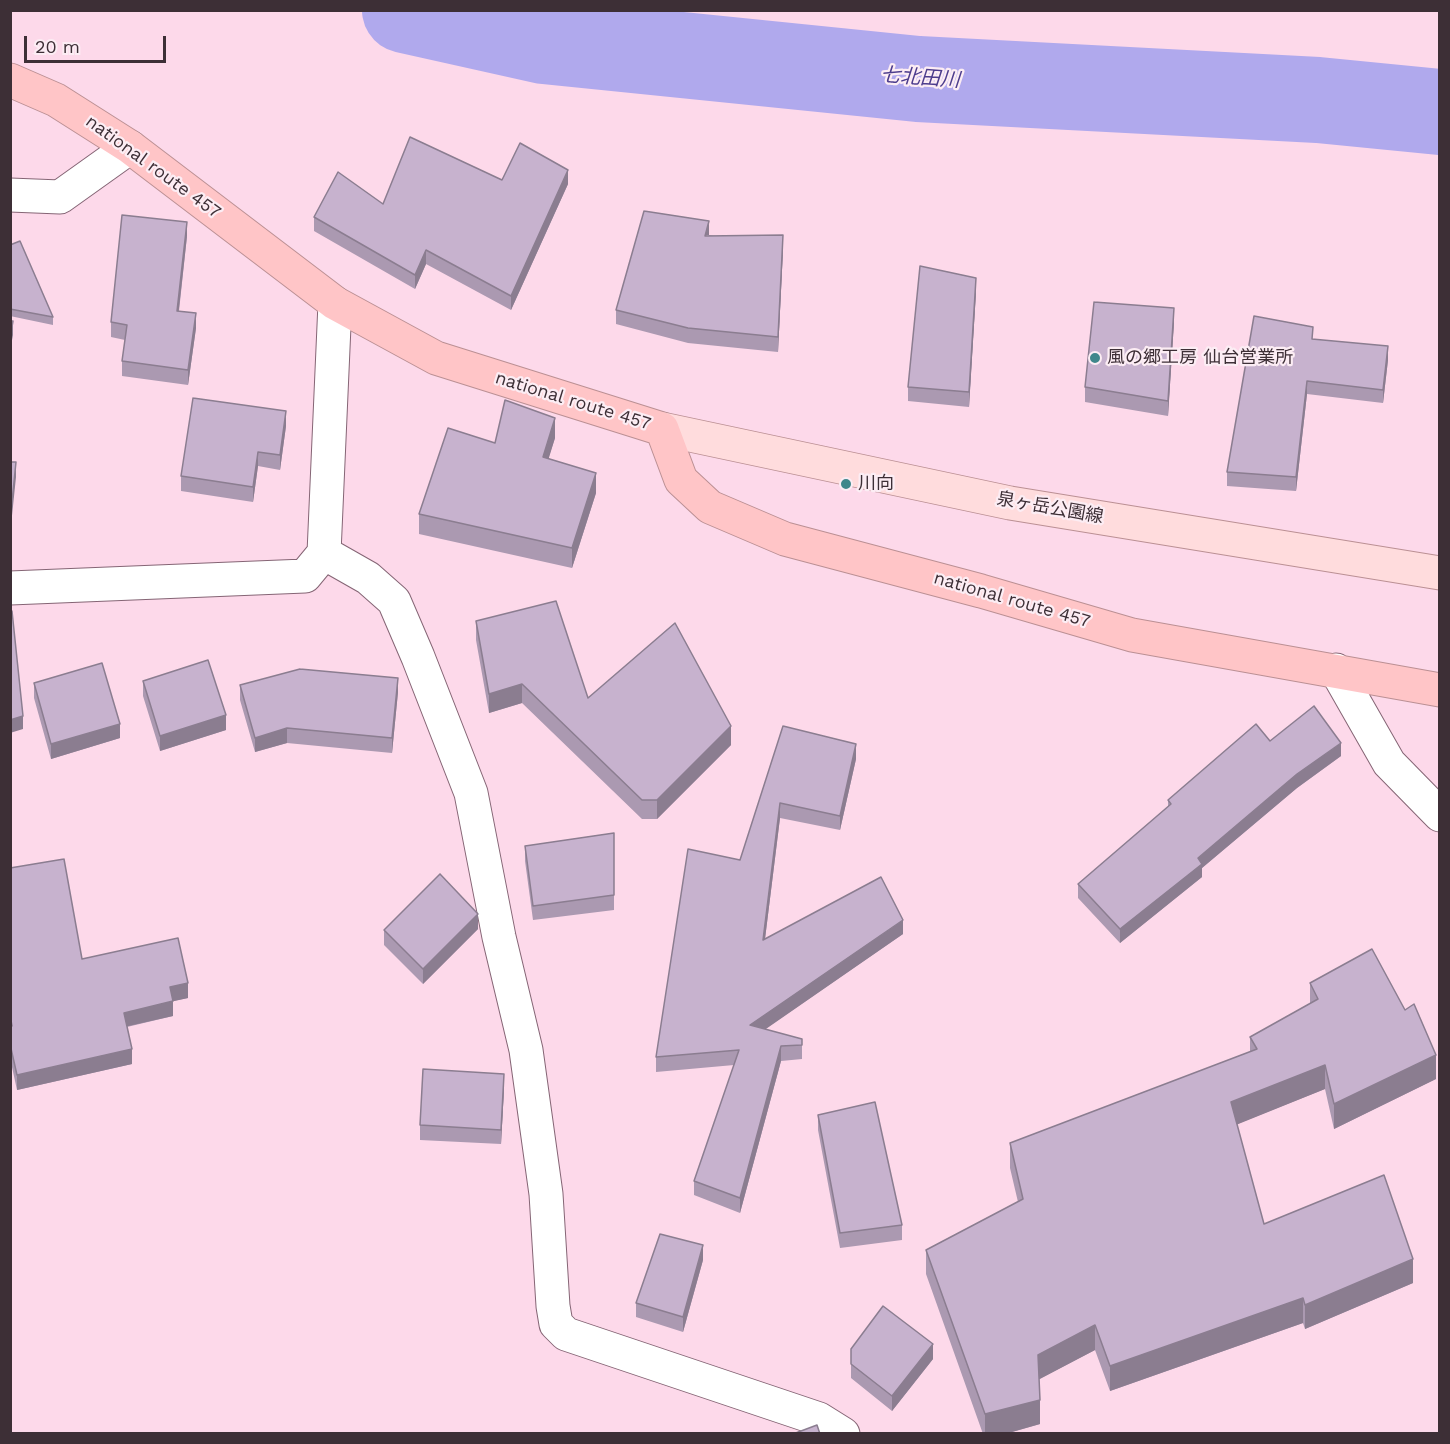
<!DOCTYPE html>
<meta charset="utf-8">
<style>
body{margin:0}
#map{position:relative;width:1450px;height:1444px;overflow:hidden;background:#fdd9ea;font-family:"Work Sans",sans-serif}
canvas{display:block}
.frame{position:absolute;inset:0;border:12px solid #3d2f36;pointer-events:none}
.scale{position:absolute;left:24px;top:36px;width:142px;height:27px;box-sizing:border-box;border:3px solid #3d2f36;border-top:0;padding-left:8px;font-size:18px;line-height:21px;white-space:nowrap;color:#3d2f36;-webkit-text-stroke:4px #fcedf4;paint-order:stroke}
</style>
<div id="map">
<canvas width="1450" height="1444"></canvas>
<div class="frame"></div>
<div class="scale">20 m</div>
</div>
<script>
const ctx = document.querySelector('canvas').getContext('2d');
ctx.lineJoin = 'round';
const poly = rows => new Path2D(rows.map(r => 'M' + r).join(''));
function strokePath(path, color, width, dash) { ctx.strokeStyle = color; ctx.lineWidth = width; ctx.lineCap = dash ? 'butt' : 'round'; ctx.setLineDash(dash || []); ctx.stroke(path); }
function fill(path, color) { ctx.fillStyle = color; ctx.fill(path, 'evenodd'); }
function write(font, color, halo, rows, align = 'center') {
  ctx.font = font + ' "Work Sans","Noto Sans JP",sans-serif'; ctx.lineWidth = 4.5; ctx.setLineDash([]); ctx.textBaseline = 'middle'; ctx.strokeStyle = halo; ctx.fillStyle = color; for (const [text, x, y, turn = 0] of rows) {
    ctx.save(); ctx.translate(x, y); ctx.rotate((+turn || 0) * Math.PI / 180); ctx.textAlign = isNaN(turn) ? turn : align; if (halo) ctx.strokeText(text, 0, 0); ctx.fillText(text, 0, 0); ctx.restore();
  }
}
const river = poly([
 [405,10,544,41,918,79,1318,100,1440,112]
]);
const minor = poly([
 [10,195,60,197,130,147],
 [324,553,368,578,394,601,418,657,471,793,499,937,526,1050,546,1194,553,1306,556,1324,566,1334,819,1419,843,1434],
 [10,588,305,576,324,553,335,303],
 [1336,670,1389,763,1440,815]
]);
const major = poly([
 [662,429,1010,503,1440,573]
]);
const highway = poly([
 [10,80,56,100,130,147,335,303,436,358,662,429,681,480,710,507,785,539,981,591,1132,635,1440,690]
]);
const wall = poly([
 [502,180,568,184,511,310,426,264,415,289,314,231,314,217,383,204],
 [709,235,783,249,778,352,688,343,616,324,616,310],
 [187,236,179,311,196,328,188,385,122,376,122,361,125,340,111,337,111,322],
 [10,245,53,317,53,325,10,316],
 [976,292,969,407,908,401,908,387],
 [1174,322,1168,416,1085,402,1085,387],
 [1313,339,1388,360,1383,403,1307,394,1296,491,1227,486,1227,472],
 [286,426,280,470,258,466,253,502,181,491,181,476],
 [555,438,548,459,596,493,572,568,419,534,419,514,495,443],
 [476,621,588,698,731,745,657,819,642,819,522,703,489,713,476,640],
 [143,681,226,730,160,751,143,696],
 [34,683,120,738,51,759,34,698],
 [240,685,398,692,392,753,287,743,255,752,240,700],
 [783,726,856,759,840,830,780,818,765,939,903,934,765,1029,802,1039,802,1059,781,1061,740,1213,694,1195,694,1181,734,1065,656,1072,656,1057,740,860],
 [1270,741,1341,756,1297,788,1202,868,1202,877,1120,943,1078,898,1078,884,1168,807,1168,800],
 [614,833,614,910,533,920,525,861,525,846],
 [10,868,82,959,188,998,173,1001,173,1016,127,1027,132,1064,17,1090,10,1058],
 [478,929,423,984,384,945,384,930],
 [1310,983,1436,1079,1334,1129,1325,1089,1237,1124,1264,1224,1413,1283,1305,1329,1303,1323,1110,1391,1095,1350,1039,1379,1040,1424,1005,1434,983,1434,926,1274,926,1250,1018,1202,1010,1168,1010,1143,1250,1052,1250,1037,1310,1004],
 [504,1089,501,1144,420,1140,420,1125],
 [818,1115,902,1225,902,1240,840,1248,818,1130],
 [703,1260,683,1332,636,1317,636,1303],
 [851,1349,933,1359,892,1411,851,1378]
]);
const shadedWall = poly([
 [568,170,568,184,511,310,511,296],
 [709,221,709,235,705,236],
 [187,222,187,236,177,326,177,311],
 [783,235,783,249,778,352,778,337],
 [426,250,426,264,415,289,415,275],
 [976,278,976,292,969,407,969,392],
 [1174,308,1174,322,1168,416,1168,401],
 [196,313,196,328,188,385,188,370],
 [13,321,13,335,10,351,10,338],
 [1388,346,1388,360,1383,403,1383,390],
 [1307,381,1307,394,1296,491,1296,477],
 [286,411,286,426,280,470,280,455],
 [555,418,555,438,543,477,543,457],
 [258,452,258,466,253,502,253,487],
 [16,462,16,477,10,535,10,521],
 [596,473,596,493,572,568,572,548],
 [398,678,398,692,392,753,392,738],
 [522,684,522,703,489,713,489,694],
 [226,715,226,730,160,751,160,736],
 [23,716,23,729,10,733,10,720],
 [120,724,120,738,51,759,51,744],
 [731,726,731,745,657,819,657,800],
 [287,728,287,743,255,752,255,738],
 [1341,743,1341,756,1297,788,1202,868,1202,877,1120,943,1120,929,1198,858,1297,774],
 [856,744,856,759,840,830,840,816],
 [780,803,780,818,763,955,763,940],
 [478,914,478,929,423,984,423,969],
 [903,920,903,934,750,1040,750,1025],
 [188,983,188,998,170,1002,170,987],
 [173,1001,173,1016,124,1027,124,1013],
 [781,1046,781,1061,740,1213,740,1198],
 [132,1049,132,1064,17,1090,17,1075],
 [1436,1055,1436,1079,1334,1129,1334,1104],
 [1325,1065,1325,1089,1231,1127,1231,1102],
 [504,1074,504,1089,501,1144,501,1130],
 [703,1245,703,1260,683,1332,683,1317],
 [1413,1259,1413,1283,1305,1329,1305,1305],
 [1303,1298,1303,1323,1110,1391,1110,1366],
 [1095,1325,1095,1350,1038,1380,1038,1355],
 [933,1344,933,1359,892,1411,892,1396],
 [1040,1400,1040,1424,1005,1434,985,1434,985,1414]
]);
const building = poly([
 [410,137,502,180,520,143,568,170,511,296,426,250,415,275,314,217,338,172,383,204,410,137],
 [644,211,709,221,705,236,783,235,778,337,688,328,616,310,644,211],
 [122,215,187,222,177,311,196,313,188,370,122,361,127,325,111,322,122,215],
 [20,241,53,317,10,309,10,245,20,241],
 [920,266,976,278,969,392,908,387,920,266],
 [1094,302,1174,308,1168,401,1085,387,1094,302],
 [1254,316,1313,327,1312,339,1388,346,1383,390,1307,381,1296,477,1227,472,1254,316],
 [10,321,13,321,10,338,10,321],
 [193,398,286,411,280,455,258,452,253,487,181,476,193,398],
 [505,400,555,418,543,457,596,473,572,548,419,514,448,428,495,443,505,400],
 [10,462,16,462,10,521,10,462],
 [556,601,588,698,675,623,731,726,657,800,642,800,522,684,489,694,476,621,556,601],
 [10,611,12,611,23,716,10,720,10,611],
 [208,660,226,715,160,736,143,681,208,660],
 [102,663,120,724,51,744,34,683,102,663],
 [300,669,398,678,392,738,287,728,255,738,240,685,300,669],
 [1314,706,1341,743,1297,774,1198,858,1202,864,1120,929,1078,884,1171,804,1168,800,1256,724,1270,741,1314,706],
 [783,726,856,744,840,816,780,803,763,940,881,877,903,920,750,1025,802,1039,802,1045,781,1046,740,1198,694,1181,739,1050,656,1057,688,849,740,860,783,726],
 [614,833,614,895,533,906,525,846,614,833],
 [64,859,82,959,178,938,188,983,170,987,173,1001,124,1013,132,1049,17,1075,10,1044,10,1026,12,1026,10,1015,10,868,64,859],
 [440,874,478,914,423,969,384,930,440,874],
 [1372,949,1405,1010,1414,1004,1436,1055,1334,1104,1325,1065,1231,1102,1264,1224,1384,1175,1413,1259,1305,1305,1303,1298,1110,1366,1095,1325,1038,1355,1040,1400,985,1414,926,1250,1023,1199,1010,1143,1257,1049,1250,1037,1318,999,1310,983,1372,949],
 [423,1069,504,1074,501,1130,420,1125,423,1069],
 [875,1102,902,1225,840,1233,818,1115,875,1102],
 [660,1234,703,1245,683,1317,636,1303,660,1234],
 [883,1306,933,1344,892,1396,851,1364,851,1349,883,1306],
 [817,1425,820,1434,793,1434,817,1425]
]);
const markers = [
 [1095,358,6,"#3f878b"],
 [846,484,6,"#3f878b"]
];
const streetNames = [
 ["national route 457",153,167,36],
 ["national route 457",573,401,17],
 ["泉ヶ岳公園線",1050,508,10],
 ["national route 457",1012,600,16]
];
const poiNames = [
 ["風の郷工房 仙台営業所",1107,358],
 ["川向",858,484]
];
const waterNames = [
 ["七北田川",920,78,4]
];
strokePath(river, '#b0a9ed', 86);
strokePath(minor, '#856575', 35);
strokePath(major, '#bb9094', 35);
strokePath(highway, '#bb9094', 35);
strokePath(minor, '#fff', 33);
strokePath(major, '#ffdcdd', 33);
strokePath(highway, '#ffc5c7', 33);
fill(wall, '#ab99b1');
fill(shadedWall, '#8b7d90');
fill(building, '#c7b2ce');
strokePath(building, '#8b7d90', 1.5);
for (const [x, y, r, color] of markers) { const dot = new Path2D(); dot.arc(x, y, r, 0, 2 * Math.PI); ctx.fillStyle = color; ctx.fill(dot); strokePath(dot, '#fcedf4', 2); }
write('18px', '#3d2f36', '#fcedf4', streetNames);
write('18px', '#3d2f36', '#fcedf4', poiNames, 'left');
write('italic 20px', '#4d3d8d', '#fcedf4', waterNames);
</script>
